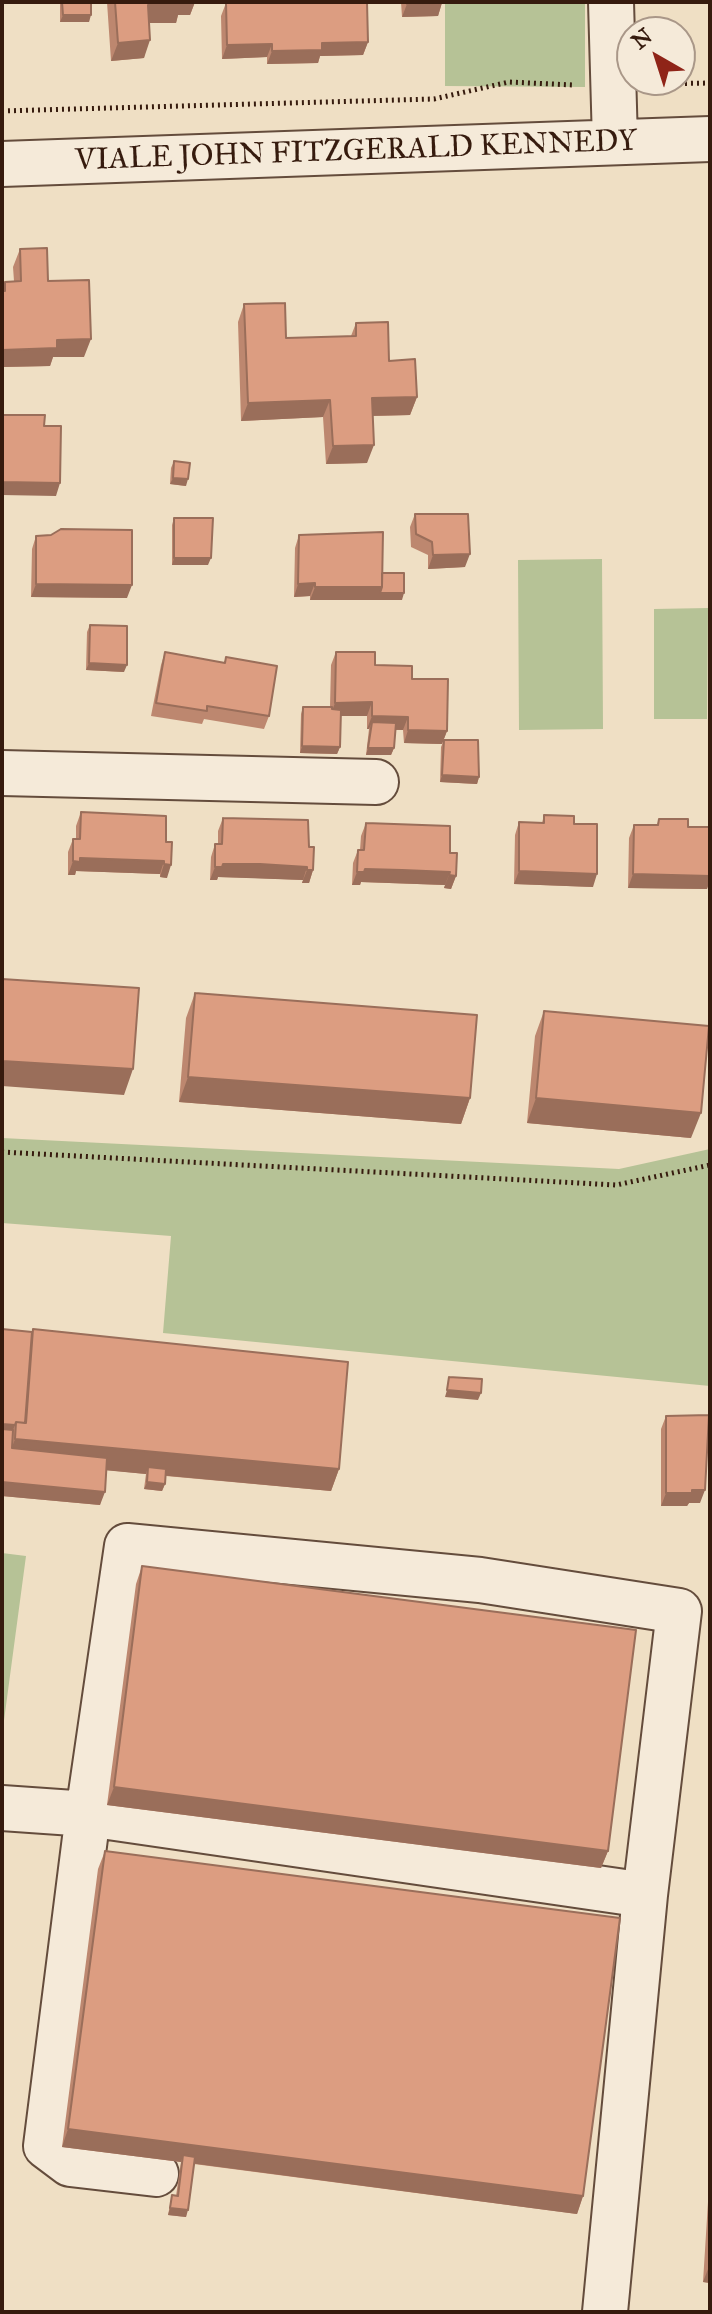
<!DOCTYPE html>
<style>
body{margin:0}
#map{position:relative;width:712px;height:2314px;overflow:hidden;background:#efdfc4;font-family:"IM FELL Great Primer",serif}
canvas{display:block}
.frame{position:absolute;inset:0;border:4px solid #361b0e;pointer-events:none}
.north{position:absolute;left:616px;top:16px;width:80px;height:80px;box-sizing:border-box;background:#f5ead9;border:2px solid #a99788;border-radius:50%;rotate:321deg;font-size:22px;font-weight:700;line-height:32px;text-align:center;color:#361b0e}
.north::after{content:'';display:block;margin:auto;width:28px;height:36px;background:#8f2418;clip-path:polygon(50% 0,100% 100%,50% 72%,0 100%)}
</style>
<div id="map">
<canvas width="712" height="2314"></canvas>
<div class="frame"></div>
<div class="north">N</div>
</div>
<script>
const ctx = document.querySelector('canvas').getContext('2d');
ctx.lineJoin = 'round';
function fill(path, color) { ctx.fillStyle = color; ctx.fill(path, 'evenodd'); }
const poly = rows => new Path2D(rows.map(r => 'M' + r).join(''));
function strokePath(path, color, width, dash) { ctx.strokeStyle = color; ctx.lineWidth = width; ctx.lineCap = dash ? 'butt' : 'round'; ctx.setLineDash(dash || []); ctx.stroke(path); }
function write(font, color, halo, rows, align = 'center') {
  ctx.font = font + ' "IM FELL Great Primer",serif'; ctx.lineWidth = 6; ctx.setLineDash([]); ctx.textBaseline = 'middle'; ctx.strokeStyle = halo; ctx.fillStyle = color; for (const [text, x, y, turn = 0] of rows) {
    ctx.save(); ctx.translate(x, y); ctx.rotate((+turn || 0) * Math.PI / 180); ctx.textAlign = isNaN(turn) ? turn : align; if (halo) ctx.strokeText(text, 0, 0); ctx.fillText(text, 0, 0); ctx.restore();
  }
}
const green = poly([
 [445,2,585,2,585,87,445,86],
 [602,559,603,729,519,730,518,560],
 [708,608,707,719,654,719,654,609],
 [2,1138,619,1169,710,1149,710,1386,163,1333,171,1236,2,1223],
 [2,1553,26,1556,3,1728,2,1728]
]);
const path = poly([
 [655,84,710,83],
 [2,111,434,99,509,82,573,85],
 [2,1152,616,1185,710,1165]
]);
const minor = poly([
 [611,2,615,142],
 [2,164,710,139],
 [2,773,376,782],
 [127,1546,480,1580,679,1611,645,1895,88,1814,127,1546],
 [2,1808,88,1814,46,2146,70,2164,156,2174],
 [605,2312,645,1895]
]);
const wall = poly([
 [60,2,91,2,89,22,60,22],
 [107,2,195,2,190,15,178,15,176,23,149,23,144,58,111,61],
 [401,2,442,2,438,16,402,17],
 [226,3,368,42,363,55,320,56,318,63,267,64,267,57,222,59,221,16],
 [20,249,48,281,84,357,53,357,50,366,2,367,2,290,5,282,14,281,13,267],
 [244,304,286,338,351,336,356,323,389,361,417,397,410,415,373,416,367,463,326,464,323,417,241,421,238,322],
 [174,461,186,486,170,484,171,468],
 [415,514,465,567,428,569,428,555,411,547,410,527],
 [174,518,208,565,172,565,172,525],
 [299,535,382,573,402,600,310,600,310,596,294,597,295,548],
 [36,536,127,598,31,597,32,549],
 [90,625,124,672,86,670,87,632],
 [165,652,224,663,226,657,269,716,264,729,204,719,202,724,151,716,161,665],
 [336,652,412,679,447,731,442,744,404,743,403,730,395,730,394,748,391,755,366,755,369,729,367,729,367,716,341,716,340,747,337,754,300,753,301,714,303,707,330,707,331,665],
 [444,740,479,777,477,784,440,782,441,747],
 [81,812,166,816,167,878,160,877,160,874,76,871,75,875,68,875,68,852,73,839,76,839,76,826],
 [544,815,574,824,593,887,514,884,515,835,519,822,542,823],
 [223,818,309,847,313,870,309,883,302,883,303,880,255,878,218,877,217,880,210,880,211,857,215,844,218,844,218,831],
 [659,819,688,827,710,827,710,880,707,889,628,888,629,838,634,825,657,825],
 [366,823,450,853,456,876,451,889,444,888,445,885,361,882,360,885,352,885,353,863,358,850,360,850,361,836],
 [195,993,470,1098,461,1124,179,1102,186,1018],
 [544,1011,691,1138,527,1123,535,1036],
 [2,1329,32,1332,33,1329,339,1469,331,1491,166,1476,165,1484,162,1491,144,1489,146,1474,106,1470,100,1505,2,1496],
 [666,1416,700,1503,689,1503,687,1506,661,1506,661,1429],
 [142,1566,608,1851,601,1868,107,1805,136,1584],
 [105,1851,583,2196,577,2214,194,2164,186,2217,168,2215,172,2195,176,2196,181,2162,62,2147,98,1869],
 [710,2170,710,2283,703,2282]
]);
const shadedWall = poly([
 [180,2,195,2,190,15,178,15,176,23,142,23,148,5],
 [442,3,438,16,402,17,407,4],
 [63,15,91,15,89,22,60,22],
 [150,40,144,58,111,61,118,43],
 [368,42,363,55,320,56,318,63,267,64,272,51,322,43],
 [272,44,267,57,222,59,227,45],
 [91,339,84,357,53,357,50,366,2,367,2,350,57,340],
 [417,397,410,415,366,416,372,398],
 [330,400,323,417,241,421,248,403],
 [374,445,367,463,326,464,333,446],
 [173,478,188,479,186,486,170,484],
 [2,482,60,483,56,496,2,495],
 [470,554,465,567,428,569,433,555],
 [174,558,211,558,208,565,172,565],
 [315,583,310,596,294,597,298,584],
 [36,584,132,585,127,598,31,597],
 [315,587,382,587,404,593,402,600,310,600],
 [89,663,127,665,124,672,86,670],
 [372,702,367,716,330,716,335,703],
 [372,716,408,717,403,730,371,729,372,722,369,729,367,729],
 [408,730,447,731,442,744,404,743],
 [302,746,340,747,337,754,300,753],
 [368,748,394,748,391,755,366,755],
 [442,775,479,777,477,784,440,782],
 [80,858,164,861,160,874,76,871,75,875,68,875,73,861],
 [164,864,171,865,167,878,160,877],
 [223,864,260,864,307,867,303,880,218,877,217,880,210,880,215,867],
 [365,869,450,872,445,885,361,882,360,885,352,885,357,872],
 [307,870,313,870,309,883,302,883],
 [519,871,597,874,593,887,514,884],
 [633,874,710,876,710,880,707,889,628,888],
 [449,875,456,876,451,889,444,888],
 [2,1061,133,1069,124,1095,2,1086],
 [188,1077,470,1098,461,1124,179,1102],
 [536,1098,701,1113,691,1138,527,1123],
 [447,1390,481,1393,478,1400,445,1397],
 [2,1424,15,1425,8,1443,2,1443],
 [15,1439,339,1469,331,1491,148,1474,148,1467,146,1474,7,1461],
 [2,1482,105,1492,100,1505,2,1496],
 [147,1482,165,1484,162,1491,144,1489],
 [692,1490,705,1490,700,1503,689,1503,687,1506,661,1506,666,1493],
 [114,1787,608,1851,601,1868,107,1805],
 [68,2129,583,2196,577,2214,182,2162,183,2155,181,2162,62,2147],
 [170,2208,188,2210,186,2217,168,2215],
 [710,2264,710,2283,703,2282]
]);
const building = poly([
 [62,2,91,2,91,15,63,15,62,2],
 [115,2,182,2,182,5,148,5,150,40,118,43,115,2],
 [290,2,367,2,368,42,322,43,322,50,272,51,272,44,227,45,226,3,290,2],
 [407,2,442,2,442,3,407,4,407,2],
 [47,248,48,281,89,280,91,339,57,340,57,348,2,350,2,291,5,291,5,282,21,281,20,249,47,248],
 [285,303,286,338,356,336,356,323,388,322,389,361,415,359,417,397,372,398,374,445,333,446,330,400,248,403,244,304,285,303],
 [2,415,45,415,44,426,61,426,60,483,2,482,2,415],
 [174,461,190,463,188,479,173,478,174,461],
 [415,514,468,514,470,554,433,555,432,542,416,534,415,514],
 [174,518,213,518,211,558,174,558,174,518],
 [61,529,132,530,132,585,36,584,36,536,51,535,61,529],
 [383,532,382,587,315,587,315,583,298,584,299,535,383,532],
 [382,573,404,573,404,593,380,593,382,587,382,573],
 [90,625,127,626,127,665,89,663,90,625],
 [165,652,225,663,226,657,277,666,269,716,207,706,207,711,156,703,165,652],
 [336,652,375,652,375,665,412,666,412,679,448,679,447,731,408,730,408,717,372,716,372,702,335,703,336,652],
 [303,707,332,707,332,709,341,710,340,747,302,746,303,707],
 [372,722,396,723,394,748,368,748,372,722],
 [444,740,478,740,479,777,442,775,444,740],
 [81,812,166,816,166,842,172,842,171,865,164,864,164,861,80,858,80,862,73,861,73,839,80,839,81,812],
 [544,815,574,816,574,824,597,824,597,874,519,871,519,822,544,823,544,815],
 [223,818,308,820,309,847,314,847,313,870,307,870,307,867,260,864,223,864,222,867,215,867,215,844,222,844,223,818],
 [659,819,688,819,688,827,710,827,710,876,633,874,634,825,658,825,659,819],
 [366,823,450,826,450,853,457,853,456,876,449,875,450,872,402,870,365,869,364,872,357,872,358,850,364,850,366,823],
 [2,979,139,988,133,1069,2,1061,2,979],
 [195,993,477,1015,470,1098,188,1077,195,993],
 [544,1011,709,1026,701,1113,536,1098,544,1011],
 [2,1329,32,1332,25,1423,16,1422,15,1425,2,1424,2,1329],
 [33,1329,348,1362,339,1469,15,1439,16,1422,26,1423,33,1329],
 [449,1377,482,1379,481,1393,447,1390,449,1377],
 [709,1415,705,1490,692,1490,692,1493,666,1493,666,1416,709,1415],
 [2,1429,13,1430,12,1448,107,1458,105,1492,2,1482,2,1429],
 [148,1467,166,1469,165,1484,147,1482,148,1467],
 [142,1566,636,1630,608,1851,114,1787,142,1566],
 [105,1851,620,1918,583,2196,68,2129,105,1851],
 [183,2155,195,2157,188,2210,170,2208,172,2195,178,2196,183,2155]
]);
const streetNames = [
 ["VIALE JOHN FITZGERALD KENNEDY",356,152,-2]
];
fill(green, '#b6c296');
strokePath(minor, '#644c3c', 48);
strokePath(path, '#361b0e', 5, [2, 4]);
strokePath(minor, '#f5ead9', 44);
fill(wall, '#bd876f');
fill(shadedWall, '#9a6e5a');
fill(building, '#dc9d81');
strokePath(building, '#9a6e5a', 2);
write('30px', '#361b0e', '#f5ead9', streetNames);
</script>
